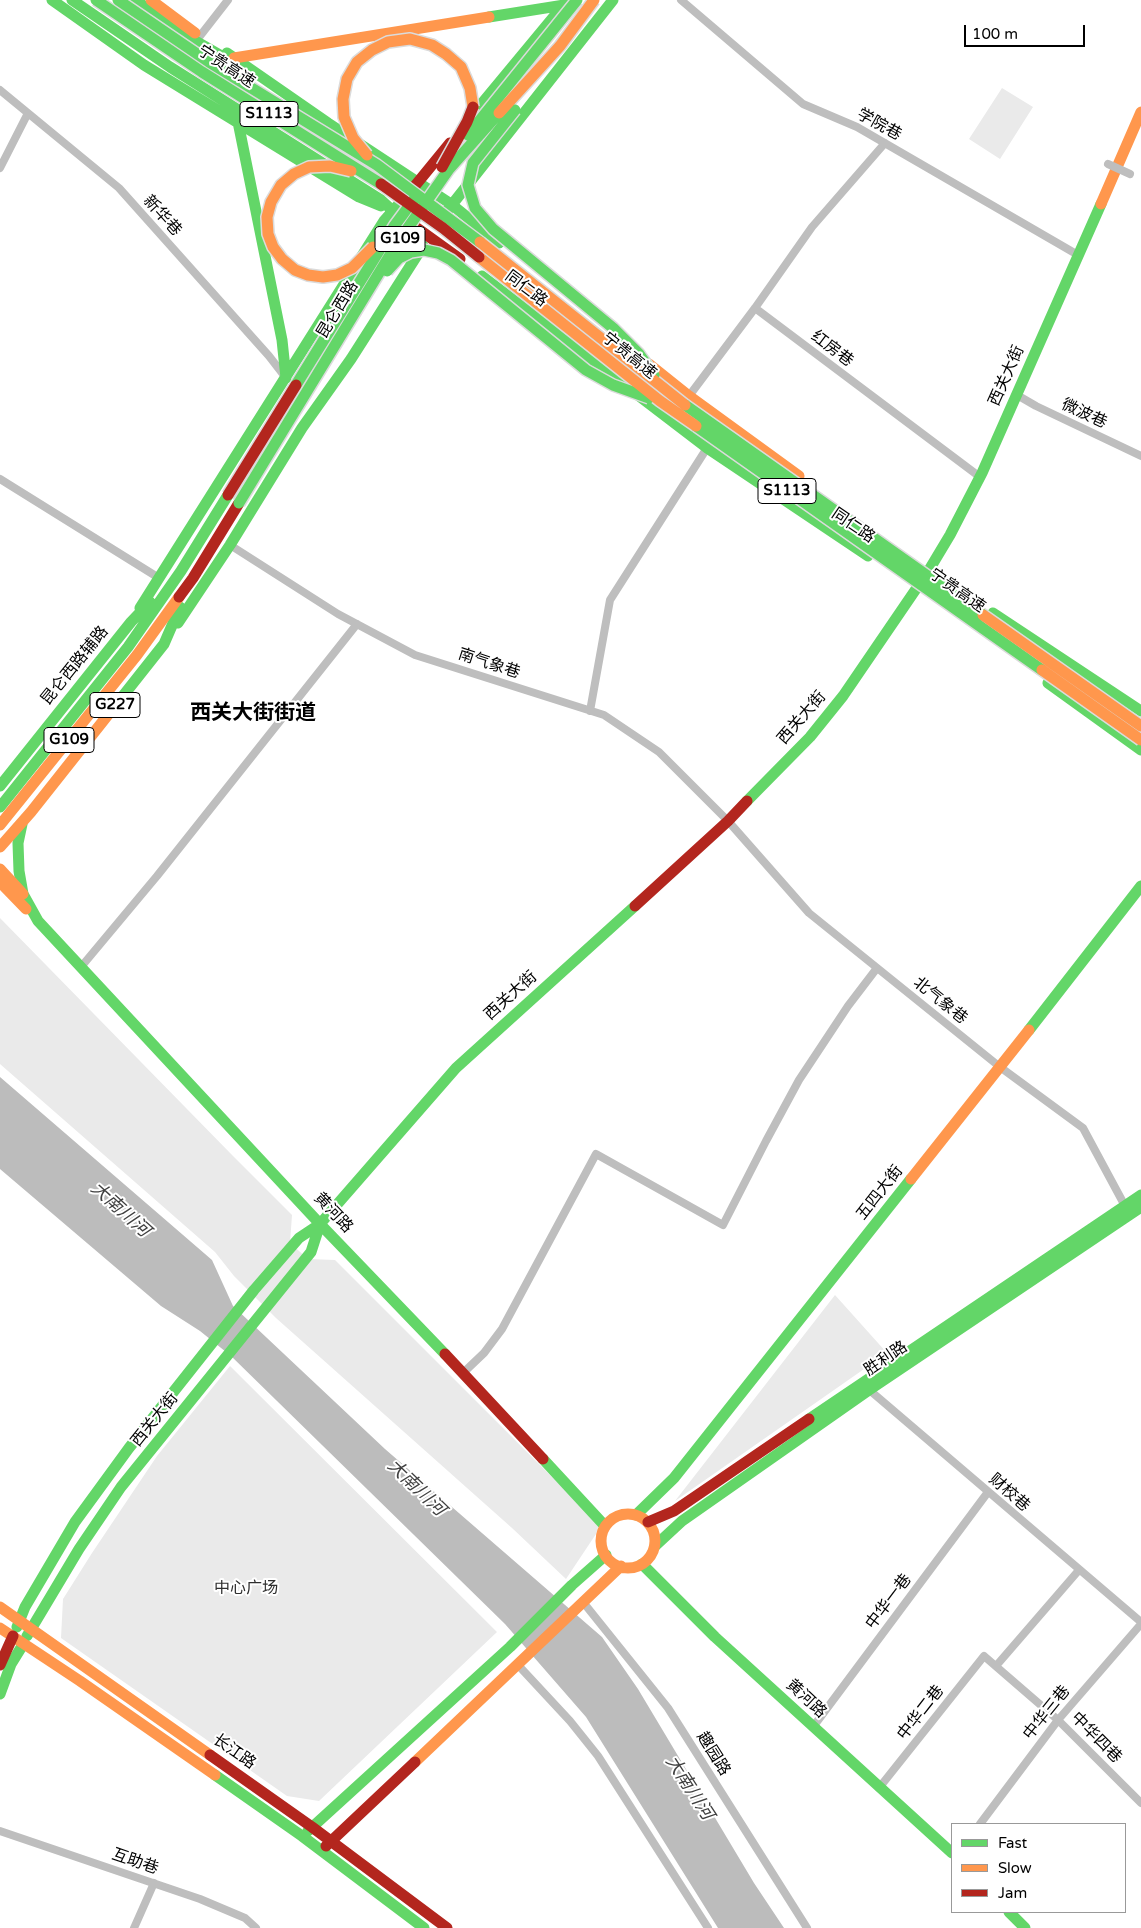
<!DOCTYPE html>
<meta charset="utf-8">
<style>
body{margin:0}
#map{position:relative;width:1141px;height:1928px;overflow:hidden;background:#fff;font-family:"Varela Round",sans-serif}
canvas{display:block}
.legend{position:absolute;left:951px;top:1823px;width:175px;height:90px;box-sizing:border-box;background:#fff;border:1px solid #999;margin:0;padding:6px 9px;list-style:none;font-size:15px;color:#000}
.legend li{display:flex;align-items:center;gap:10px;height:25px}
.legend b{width:25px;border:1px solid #999}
.scale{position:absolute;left:964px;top:25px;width:121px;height:22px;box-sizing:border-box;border:2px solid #000;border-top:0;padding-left:6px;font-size:15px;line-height:18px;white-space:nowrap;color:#000;-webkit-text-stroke:4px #fff;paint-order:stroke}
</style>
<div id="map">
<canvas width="1141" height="1928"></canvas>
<ul class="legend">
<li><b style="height:6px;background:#63d668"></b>Fast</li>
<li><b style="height:6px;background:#ff974d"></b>Slow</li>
<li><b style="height:6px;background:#b3261e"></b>Jam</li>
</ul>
<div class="scale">100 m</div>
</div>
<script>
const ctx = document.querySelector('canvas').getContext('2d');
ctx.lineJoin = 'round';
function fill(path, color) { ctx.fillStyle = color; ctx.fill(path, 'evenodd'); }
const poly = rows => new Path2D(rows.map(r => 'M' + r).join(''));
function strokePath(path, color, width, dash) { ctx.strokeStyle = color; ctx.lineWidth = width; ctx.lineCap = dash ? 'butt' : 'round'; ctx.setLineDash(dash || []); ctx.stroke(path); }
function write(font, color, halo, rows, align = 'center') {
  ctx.font = font + ' "Varela Round","Noto Sans SC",sans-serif'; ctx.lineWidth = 4; ctx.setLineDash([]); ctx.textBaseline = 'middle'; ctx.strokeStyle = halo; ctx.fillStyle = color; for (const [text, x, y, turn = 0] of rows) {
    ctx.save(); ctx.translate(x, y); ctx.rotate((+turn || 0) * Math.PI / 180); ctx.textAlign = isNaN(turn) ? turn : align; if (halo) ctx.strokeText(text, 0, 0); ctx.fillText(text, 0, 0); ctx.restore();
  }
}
const green = poly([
 [1002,88,1033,107,1000,159,969,139],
 [0,918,233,1156,292,1215,290,1243,308,1259,335,1260,599,1524,596,1534,566,1579,512,1528,276,1318,234,1276,215,1252,0,1064],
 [835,1295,887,1353,675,1501],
 [230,1366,497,1632,319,1801,287,1796,61,1638,63,1599,92,1553,157,1456]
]);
const water = poly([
 [0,1077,212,1260,233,1306,385,1449,602,1637,638,1689,754,1883,784,1928,718,1928,586,1717,505,1624,231,1356,200,1331,161,1306,0,1169]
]);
const street = poly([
 [681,0,803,104,857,127,1078,255],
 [200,36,228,0],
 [0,90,119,188,269,356,286,378],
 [0,168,28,113],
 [755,308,980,477],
 [1017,395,1036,406,1141,456],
 [689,396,755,308,812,227,885,143],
 [0,479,159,578],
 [230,545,338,614,415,655,604,715,659,752,728,821,809,913,1000,1067,1083,1128,1125,1206],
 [590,711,610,600,707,448],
 [81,967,157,876,357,624],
 [463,1373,484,1353,502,1329,596,1154,723,1225,766,1141,799,1080,848,1006,877,968],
 [867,1388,1141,1622],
 [583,1602,668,1708,807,1928],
 [518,1665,570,1721,598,1756,708,1928],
 [996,1666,1079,1570],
 [813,1727,988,1492],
 [879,1788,984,1656,1058,1720,1141,1803],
 [980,1824,1058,1720,1141,1624],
 [0,1831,200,1899,245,1918,256,1928],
 [134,1928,154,1883]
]);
const fast = poly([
 [52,0,144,65,359,197,381,206],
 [72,0,170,67,381,200,393,211],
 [135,0,192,39,225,58,234,58],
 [489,17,564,5],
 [227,53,328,123,451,204,499,243],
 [469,119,566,2],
 [238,122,282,340,286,378],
 [447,211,613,0],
 [482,276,707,448,868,556],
 [140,608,384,221,399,204],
 [993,613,1141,711],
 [178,623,230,545,302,428,351,359,423,246],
 [1048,683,1141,750],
 [115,706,164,644,180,607],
 [0,786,131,622,150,602],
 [747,801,810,737,843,696,929,570,950,535,982,473,1101,204],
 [0,807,128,647,181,571,228,495],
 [22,824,18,843,19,871,23,894,38,921],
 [38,921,320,1224,445,1354],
 [1029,1030,1141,886],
 [320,1224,456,1068,635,906],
 [809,1419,1141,1195],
 [543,1459,605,1526],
 [636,1515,674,1478,911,1179],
 [655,1546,682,1521,869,1390,1141,1207],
 [642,1564,715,1637,952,1853],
 [17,1627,25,1607,75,1522,129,1448,254,1290,299,1238,320,1224],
 [27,1636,79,1549,121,1487,311,1252,320,1224],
 [0,1694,11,1664,24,1643],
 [215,1775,302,1836,424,1928],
 [308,1831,510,1647,572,1585,606,1555],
 [1009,1912,1025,1928]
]);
const slow = poly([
 [151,0,195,33],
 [234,58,489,17],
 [1101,204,1141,112],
 [649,364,689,396,799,476],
 [0,825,137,655,179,597],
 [0,847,31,812,115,706],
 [0,869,23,894],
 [0,882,26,909],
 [911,1179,1029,1030],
 '601 1541a27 27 0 1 1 54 0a27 27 0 1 1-54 0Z',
 [0,1607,210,1755],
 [0,1628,80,1681,215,1775],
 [415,1762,621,1566]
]);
const jam = poly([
 [414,187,450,143],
 [403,218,460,259],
 [179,597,193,578,239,503],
 [635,906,728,821,747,801],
 [445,1354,543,1459],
 [648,1522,674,1511,809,1419],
 [0,1665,13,1636],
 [210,1755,312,1827,447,1928],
 [326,1846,415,1762]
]);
const streetBridge = poly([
 [1108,164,1130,174]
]);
const fastBridge = poly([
 [96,0,202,72,381,184],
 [118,0,209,62,377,165,480,242],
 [515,110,473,163,468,185,475,208,493,229,613,328,639,354,654,375],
 [468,135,577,0],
 [387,271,399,258,411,252,424,250,438,253,451,260,586,370,613,385,649,398],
 [296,385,395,225,415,198],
 [685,405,983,615],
 [696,426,1042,670],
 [239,503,396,245,449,169,499,113]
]);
const slowBridge = poly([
 [499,113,560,46,594,0],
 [367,155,353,138,344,117,343,99,347,79,357,62,372,50,388,42,410,39,432,45,446,54,461,67,470,88,473,107],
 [351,171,330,166,309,167,294,174,281,185,271,202,267,217,268,234,273,247,282,259,295,270,308,275,323,277,337,275,352,268,373,247],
 [480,242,685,405],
 [479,257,660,401,696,426],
 [983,615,1141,726],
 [1042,670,1141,740]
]);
const jamBridge = poly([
 [442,167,467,122,473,107],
 [381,184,443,228,479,257],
 [228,495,296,385]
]);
const shields = [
 [269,114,58],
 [400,239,50],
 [787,491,58],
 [115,705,50],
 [69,740,50]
];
const shieldNames = [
 ["S1113",269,114],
 ["G109",400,239],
 ["S1113",787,491],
 ["G227",115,705],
 ["G109",69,740]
];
const streetNames = [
 ["宁贵高速",226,67,33],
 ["学院巷",879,125,29],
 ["新华巷",162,216,48],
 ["同仁路",526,289,37],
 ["昆仑西路",338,310,-59],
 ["红房巷",832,349,37],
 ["宁贵高速",629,356,39],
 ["西关大街",1007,376,-66],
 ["微波巷",1084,414,25],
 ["同仁路",853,526,34],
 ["宁贵高速",957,591,35],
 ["南气象巷",489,664,18],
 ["昆仑西路辅路",75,666,-51],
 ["西关大街",802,718,-49],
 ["西关大街",511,996,-42],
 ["北气象巷",940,1001,39],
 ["五四大街",880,1193,-52],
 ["黄河路",333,1213,47],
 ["胜利路",886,1359,-34],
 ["西关大街",155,1420,-51],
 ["财校巷",1009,1493,41],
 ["中华一巷",889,1602,-53],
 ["黄河路",806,1699,43],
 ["中华二巷",921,1713,-52],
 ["中华三巷",1047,1713,-51],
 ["中华四巷",1096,1738,45],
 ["长江路",234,1752,35],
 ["趣园路",713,1754,58],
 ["互助巷",135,1862,19]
];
const parkNames = [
 ["中心广场",246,1589]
];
const waterNames = [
 ["大南川河",120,1210,42],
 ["大南川河",416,1488,44],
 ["大南川河",689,1788,57]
];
const districtNames = [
 ["西关大街街道",253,713]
];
fill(green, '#eaeaea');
fill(water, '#bcbcbc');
strokePath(street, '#bebebe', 8);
strokePath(fast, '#63d668', 11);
strokePath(slow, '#ff974d', 11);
strokePath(jam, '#b3261e', 11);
strokePath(fastBridge, '#dbdbdb', 14, []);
strokePath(slowBridge, '#dbdbdb', 14, []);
strokePath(jamBridge, '#dbdbdb', 14, []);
strokePath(streetBridge, '#bebebe', 8);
strokePath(fastBridge, '#63d668', 11);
strokePath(slowBridge, '#ff974d', 11);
strokePath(jamBridge, '#b3261e', 11);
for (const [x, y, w] of shields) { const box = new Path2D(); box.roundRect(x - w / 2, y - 12.5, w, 25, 4); ctx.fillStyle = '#fff'; ctx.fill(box); strokePath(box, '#000', 1); }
write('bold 15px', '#000', null, shieldNames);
write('16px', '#000', '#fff', streetNames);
write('16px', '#2f2f2f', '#fff', parkNames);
write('italic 18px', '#404040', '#fff', waterNames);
write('bold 21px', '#000', '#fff', districtNames);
</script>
